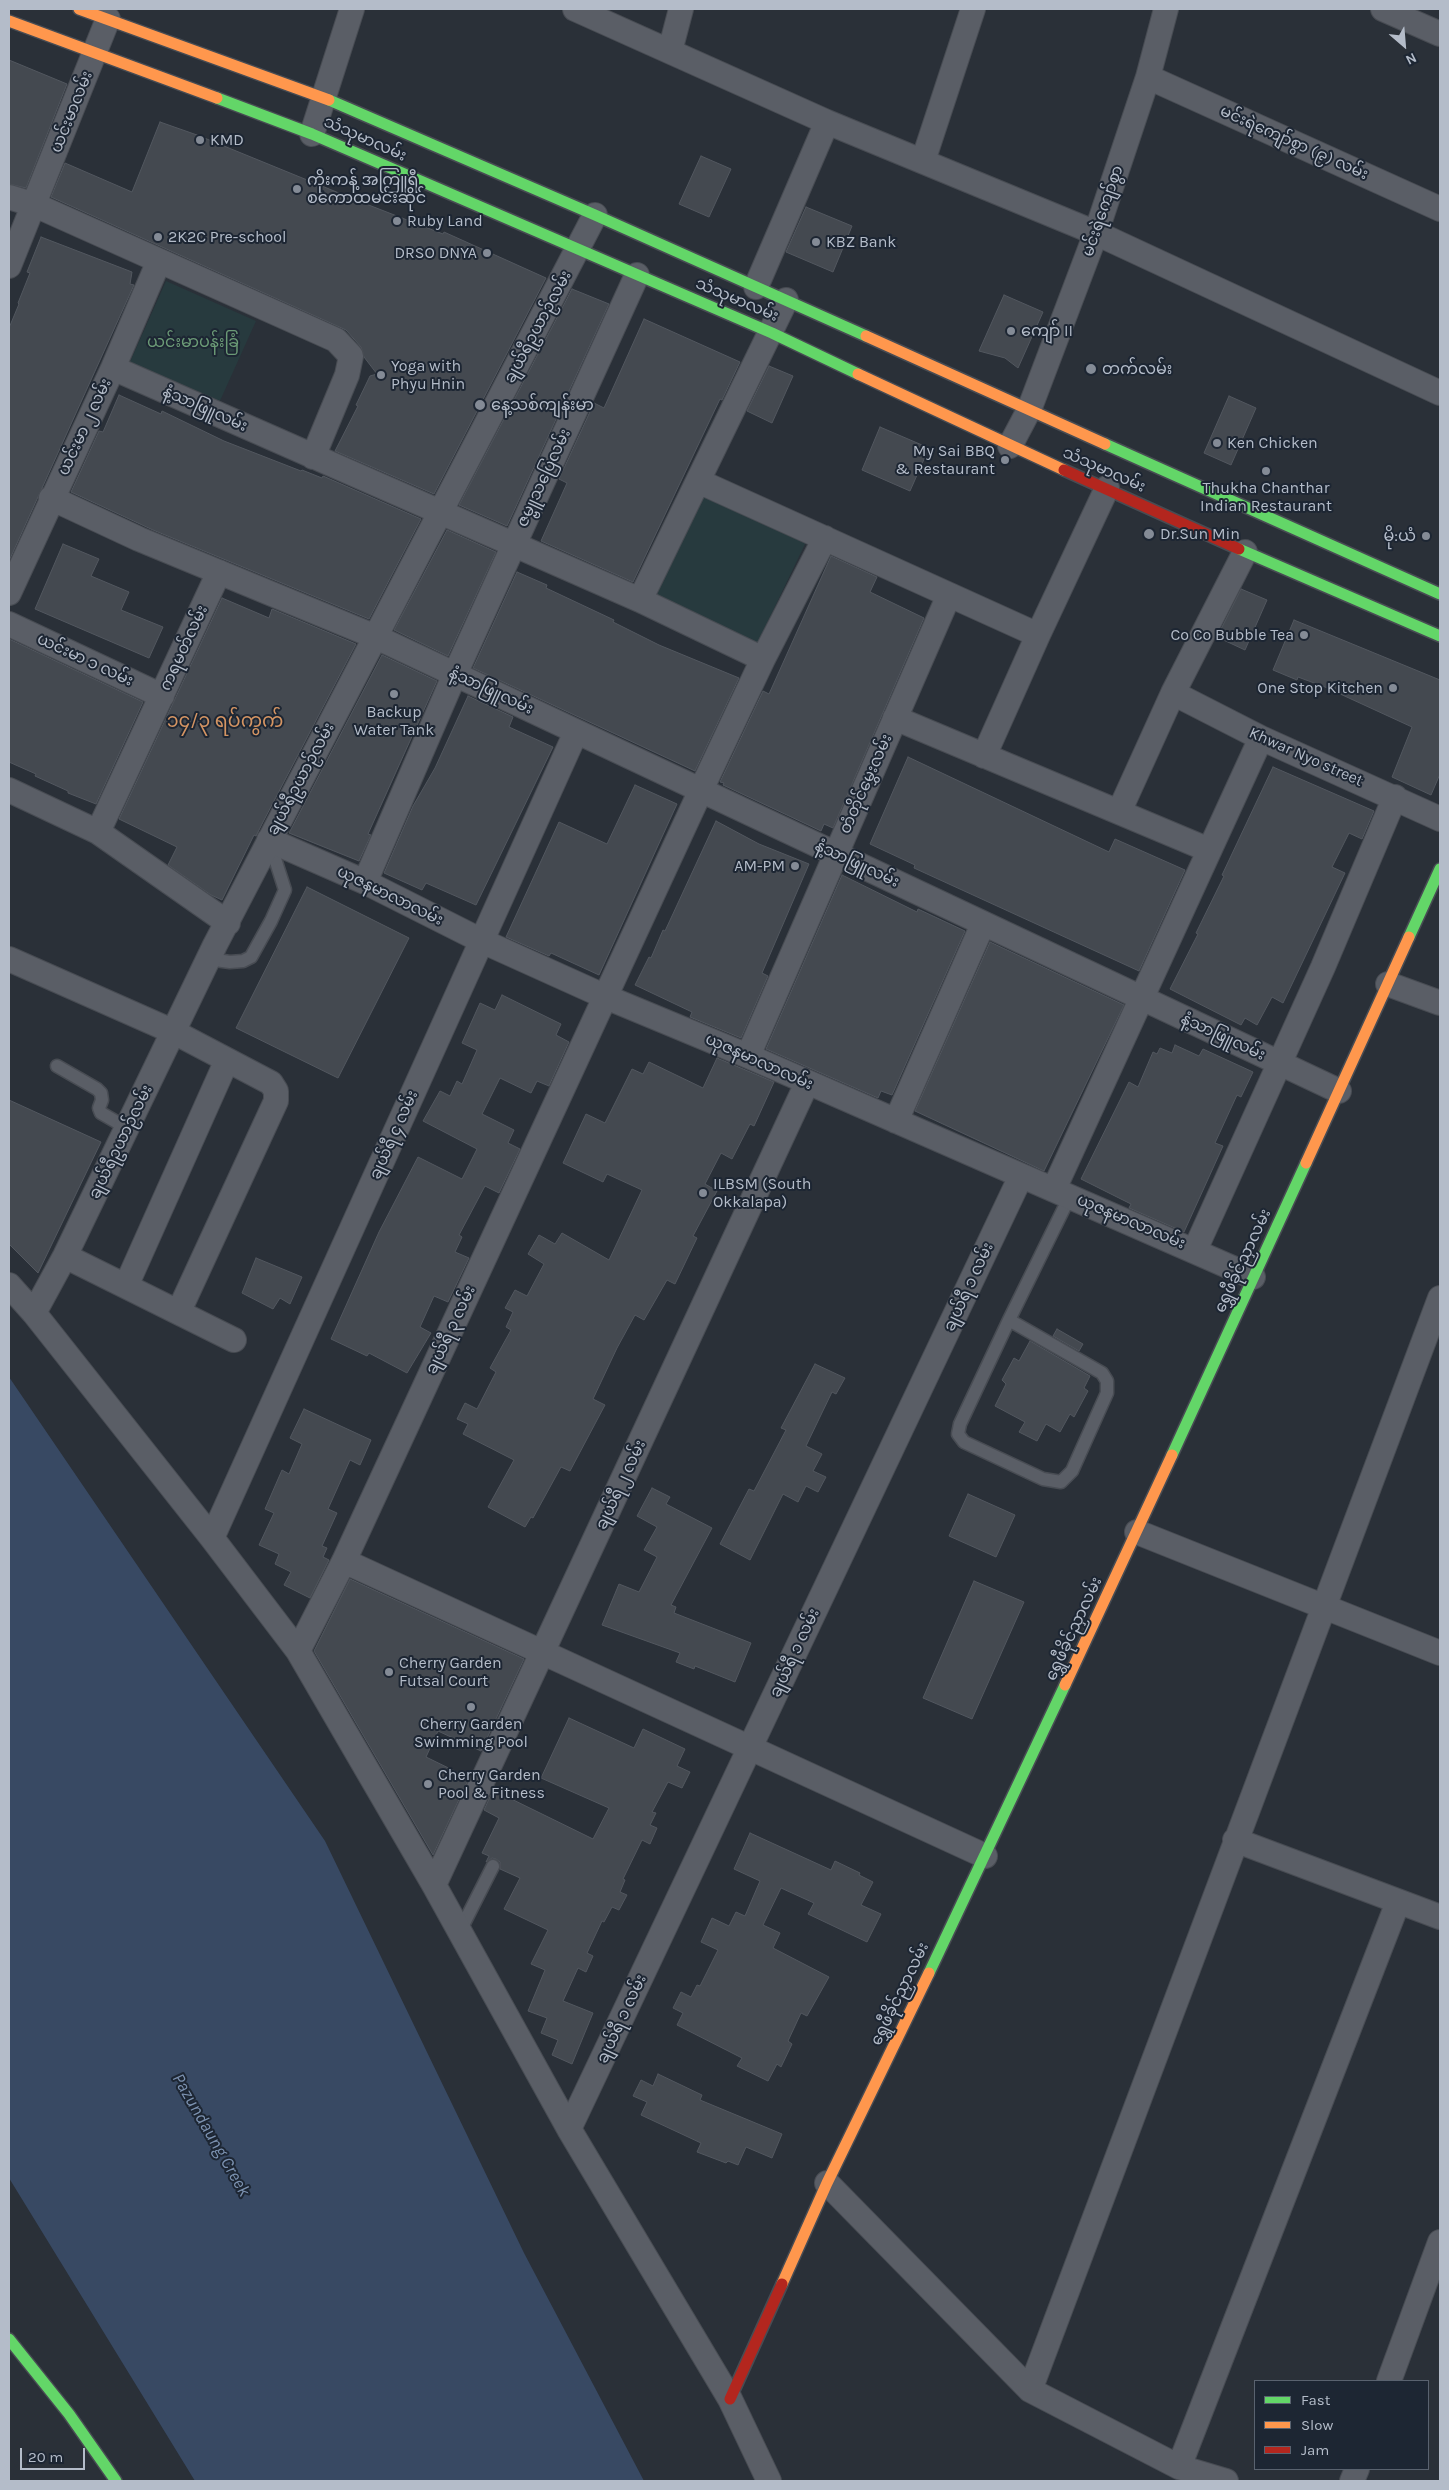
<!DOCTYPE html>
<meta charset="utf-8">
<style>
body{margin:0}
#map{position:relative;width:1449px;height:2490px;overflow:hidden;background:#2a3038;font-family:Karla,sans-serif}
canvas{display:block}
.frame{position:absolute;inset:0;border:10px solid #b4bcc9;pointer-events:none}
.legend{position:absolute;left:1254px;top:2380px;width:175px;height:90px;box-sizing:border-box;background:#1d2633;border:1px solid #59626f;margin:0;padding:6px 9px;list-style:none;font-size:15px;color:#b4bcc9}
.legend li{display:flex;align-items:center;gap:10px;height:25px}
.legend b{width:25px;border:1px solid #59626f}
.north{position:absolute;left:1379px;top:20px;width:50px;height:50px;-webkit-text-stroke:4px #1d2633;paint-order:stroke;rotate:153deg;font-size:14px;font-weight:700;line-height:20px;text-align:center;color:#b4bcc9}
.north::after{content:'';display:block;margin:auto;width:18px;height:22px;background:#b4bcc9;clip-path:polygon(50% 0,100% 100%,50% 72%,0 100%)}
.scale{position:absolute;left:20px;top:2448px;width:65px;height:22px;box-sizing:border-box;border:2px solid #b4bcc9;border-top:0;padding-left:6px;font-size:15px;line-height:18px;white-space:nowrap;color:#b4bcc9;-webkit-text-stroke:4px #1d2633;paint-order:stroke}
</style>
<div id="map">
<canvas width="1449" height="2490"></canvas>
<div class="frame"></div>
<ul class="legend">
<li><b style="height:6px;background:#63d668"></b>Fast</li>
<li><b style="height:6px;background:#ff974d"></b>Slow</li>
<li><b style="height:6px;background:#b3261e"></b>Jam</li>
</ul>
<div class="north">N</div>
<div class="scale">20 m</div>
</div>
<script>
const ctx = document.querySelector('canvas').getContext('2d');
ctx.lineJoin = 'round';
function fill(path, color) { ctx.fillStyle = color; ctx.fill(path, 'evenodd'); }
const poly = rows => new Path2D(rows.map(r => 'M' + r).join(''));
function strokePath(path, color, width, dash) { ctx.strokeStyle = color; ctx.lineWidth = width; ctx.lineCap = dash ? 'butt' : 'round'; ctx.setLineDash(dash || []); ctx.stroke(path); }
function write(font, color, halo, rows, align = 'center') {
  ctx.font = font + ' Karla,"Noto Sans Myanmar",sans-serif'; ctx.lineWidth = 4; ctx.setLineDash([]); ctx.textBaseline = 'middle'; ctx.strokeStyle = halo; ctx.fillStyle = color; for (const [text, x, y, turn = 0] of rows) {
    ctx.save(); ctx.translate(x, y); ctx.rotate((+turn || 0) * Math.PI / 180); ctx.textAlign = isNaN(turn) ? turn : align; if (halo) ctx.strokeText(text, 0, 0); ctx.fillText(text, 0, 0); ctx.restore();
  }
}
const green = poly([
 [166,281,256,321,219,403,129,364],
 [703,492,806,542,757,644,654,595]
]);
const water = poly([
 [9,1377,325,1841,524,2253,644,2481,195,2481,9,2178]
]);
const building = poly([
 [9,60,67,84,26,188,9,184,9,60],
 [160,122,197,135,361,202,443,234,444,232,546,278,434,494,335,451,358,406,356,405,370,376,377,374,364,357,361,347,346,330,51,197,65,163,132,192,160,122],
 [701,156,731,169,709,217,679,204,701,156],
 [806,207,852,226,833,272,786,252,806,207],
 [41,237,132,272,130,284,134,285,9,561,9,328,19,304,18,303,30,273,27,272,41,237],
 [572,289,609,304,507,526,459,505,572,289],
 [1004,295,1043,312,1018,368,1005,358,979,351,1004,295],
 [644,319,740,362,722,400,720,399,633,582,541,541,567,483,559,479,594,403,604,408,644,319],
 [769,366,793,376,772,423,747,411,769,366],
 [119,395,161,414,162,411,224,441,301,471,302,470,322,478,323,476,421,519,369,619,153,530,71,492,99,431,103,432,119,395],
 [1229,396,1256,408,1231,465,1204,453,1229,396],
 [880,427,929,448,910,491,862,470,880,427],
 [447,530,496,552,448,656,394,630,447,530],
 [63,544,99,559,91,576,129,592,121,610,163,627,149,658,35,609,63,544],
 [831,556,877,577,870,592,924,618,833,828,824,824,821,831,723,785,724,783,720,782,763,691,769,694,831,556],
 [517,572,547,585,546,588,614,620,613,622,659,645,739,678,695,771,473,668,517,572],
 [1241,589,1267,600,1245,650,1217,637,1241,589],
 [222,598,269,618,272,609,356,644,263,822,256,836,254,835,222,900,211,895,168,865,177,847,119,819,222,598],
 [1294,620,1440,680,1440,774,1431,795,1392,777,1412,727,1325,687,1298,677,1297,680,1273,670,1294,620],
 [9,639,143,702,96,804,68,793,68,791,35,776,36,774,9,762,9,639],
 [382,655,437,681,368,834,371,835,359,861,289,833,382,655],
 [468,696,513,717,509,727,553,747,476,905,426,883,422,890,384,873,413,806,435,768,468,696],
 [908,757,1109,852,1115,839,1185,870,1139,971,914,868,915,865,870,844,908,757],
 [1273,767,1374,811,1362,839,1349,833,1332,867,1345,873,1283,1003,1272,997,1257,1025,1245,1018,1241,1025,1170,989,1198,934,1196,933,1224,876,1222,875,1273,767],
 [635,785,677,804,599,975,551,953,549,956,506,937,559,822,607,844,635,785],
 [716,821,759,844,809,864,762,973,768,976,741,1038,690,1017,692,1012,635,985,649,957,651,958,663,930,665,931,716,821],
 [842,875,917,912,918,909,965,931,892,1095,881,1091,878,1098,766,1049,842,875],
 [307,887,409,938,338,1078,236,1028,307,887],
 [990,942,1124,1005,1044,1171,915,1111,990,942],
 [502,995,561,1024,556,1035,569,1042,549,1086,537,1081,531,1093,500,1078,482,1114,514,1130,508,1143,520,1149,499,1193,485,1186,459,1235,462,1237,455,1252,469,1258,448,1302,434,1296,420,1327,431,1333,407,1373,369,1353,367,1356,331,1339,379,1232,418,1157,462,1179,477,1149,423,1121,440,1091,450,1096,457,1081,462,1084,477,1050,462,1043,480,1003,495,1010,502,995],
 [1175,1045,1199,1056,1203,1049,1253,1072,1241,1097,1237,1095,1215,1143,1223,1146,1184,1232,1129,1208,1131,1204,1081,1179,1129,1082,1138,1087,1153,1052,1157,1054,1160,1048,1172,1053,1175,1045],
 [717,1058,774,1082,754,1126,750,1124,732,1159,721,1153,705,1184,717,1191,693,1236,697,1238,675,1284,667,1280,644,1320,635,1315,617,1348,593,1399,605,1405,570,1471,561,1467,533,1518,531,1517,525,1527,488,1507,514,1460,463,1434,468,1424,457,1419,465,1403,477,1409,496,1372,490,1368,511,1330,506,1327,513,1312,505,1308,515,1290,527,1296,544,1264,528,1254,539,1235,555,1244,562,1233,609,1260,642,1190,607,1174,603,1182,563,1163,586,1114,605,1123,632,1069,643,1074,649,1062,703,1088,717,1058],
 [9,1100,101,1142,38,1273,9,1244,9,1100],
 [256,1258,302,1277,290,1304,280,1298,273,1309,242,1293,256,1258],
 [1057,1329,1083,1344,1079,1351,1053,1336,1057,1329],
 [1030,1341,1090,1376,1084,1388,1088,1391,1074,1417,1070,1414,1060,1432,1046,1424,1037,1441,1019,1432,1025,1422,995,1406,1006,1384,1002,1380,1014,1358,1019,1361,1030,1341],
 [815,1364,845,1378,836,1394,832,1392,806,1446,822,1454,813,1471,826,1477,818,1492,806,1486,798,1502,783,1494,750,1560,720,1544,749,1489,754,1491,786,1430,781,1428,815,1364],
 [304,1409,371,1440,360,1465,350,1460,328,1509,337,1513,322,1546,327,1548,323,1557,329,1560,310,1598,284,1585,291,1572,275,1564,279,1554,259,1545,274,1513,265,1509,282,1470,289,1474,302,1444,290,1438,304,1409],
 [652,1488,670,1497,666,1504,712,1528,671,1605,676,1607,674,1613,751,1643,735,1682,695,1666,694,1669,676,1662,680,1653,602,1625,619,1584,639,1592,657,1557,644,1550,657,1527,637,1516,652,1488],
 [968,1494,1015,1515,996,1557,949,1536,968,1494],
 [350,1579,524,1659,481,1751,438,1731,426,1757,469,1778,433,1855,314,1651,350,1579],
 [974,1581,1024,1602,972,1719,923,1698,974,1581],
 [569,1718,634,1748,643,1729,685,1749,677,1766,690,1772,682,1788,668,1782,652,1812,656,1813,650,1825,657,1828,650,1844,642,1840,623,1879,625,1880,620,1892,627,1895,619,1910,612,1907,604,1922,602,1921,587,1953,593,1956,586,1972,578,1968,563,2001,593,2013,572,2064,552,2055,558,2040,541,2033,547,2018,528,2011,545,1970,531,1964,548,1930,504,1909,520,1878,500,1869,500,1862,496,1859,492,1858,486,1862,489,1856,482,1853,499,1818,484,1810,493,1790,593,1839,609,1808,541,1778,569,1718],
 [750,1833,831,1870,835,1861,860,1873,859,1875,873,1882,861,1905,881,1914,867,1942,808,1914,814,1903,781,1888,763,1925,780,1933,773,1948,829,1977,807,2016,801,2013,788,2041,792,2044,781,2067,777,2064,768,2081,737,2066,742,2058,677,2025,683,2013,673,2008,681,1992,691,1997,697,1985,700,1986,718,1950,701,1942,712,1918,729,1926,736,1912,745,1916,760,1881,734,1869,750,1833],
 [658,2074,702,2095,700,2100,782,2134,772,2158,746,2147,738,2165,728,2161,726,2163,697,2152,701,2143,641,2115,647,2102,633,2096,641,2080,653,2086,658,2074]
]);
const lane = poly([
 [208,959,230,962,243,961,251,957,271,921,285,890,269,840],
 [57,1066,97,1089,101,1093,102,1100,99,1108,101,1113,127,1128],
 [1009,1320,1102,1373,1107,1381,1107,1393,1072,1471,1061,1482,1043,1479,964,1442,958,1434,960,1424,1009,1320,1070,1196],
 [460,1931,493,1866]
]);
const street = poly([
 [575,9,827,122,1096,233,1440,393],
 [1383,9,1440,34],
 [670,51,681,9],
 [1148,77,1440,209],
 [312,134,352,9],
 [923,161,973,9],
 [9,197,35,205,336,340,351,356,347,375,313,457],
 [9,266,108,19],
 [756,287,827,122],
 [113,368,640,600,763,659],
 [1010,446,1029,410,1096,233,1148,77,1166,9],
 [698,481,1038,635],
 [51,498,139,539,376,637,1339,1091],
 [9,593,113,368,159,261],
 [640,600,786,300],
 [9,624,162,696],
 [1173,693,1261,738,1440,819],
 [895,718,1209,850],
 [984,756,1038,635,1107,488],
 [9,790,98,832,228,923],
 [1119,812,1173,693,1245,552],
 [98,832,219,572],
 [269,840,365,882,482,941,606,997,748,1056,1253,1277],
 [365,882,455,674,637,275],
 [9,959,174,1032,271,1083,276,1091,276,1101,179,1311],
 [1388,984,1440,1003],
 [748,1056,949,595],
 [896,1121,983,924],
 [1054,1189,1261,738],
 [1195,1250,1323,967,1395,797],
 [65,1256,234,1340],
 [9,1285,34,1313,212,1538,298,1651,434,1885,569,2129,730,2399,769,2481],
 [126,1286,227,1060],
 [34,1313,65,1256,215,945,595,215],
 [1137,1532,1440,1653],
 [212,1538,576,732],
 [344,1561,985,1856],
 [298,1651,344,1561,701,790,763,659,825,538],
 [1235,1840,1440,1917],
 [434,1885,807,1083],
 [569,2129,1021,1176],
 [827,2183,1030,2390,1179,2467,1226,2481],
 [1389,2381,1440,2242],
 [1030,2390,1440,1298],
 [1179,2467,1398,1902],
 [1352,2481,1357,2469]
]);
const fast = poly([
 [217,98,312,134,772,333,858,374],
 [329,100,595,215,866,336],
 [1105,444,1440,594],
 [1239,549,1440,636],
 [1409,937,1440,869],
 [1172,1455,1306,1163],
 [929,1973,1065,1685],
 [9,2339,69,2414,116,2481]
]);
const slow = poly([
 [79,9,329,100],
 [9,21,217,98],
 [866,336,1105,444],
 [858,374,1064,470],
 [1306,1163,1409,937],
 [1065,1685,1172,1455],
 [782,2284,827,2183,929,1973]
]);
const jam = poly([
 [1064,470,1239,549],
 [730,2399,782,2284]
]);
const markers = [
 [200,140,5,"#848b96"],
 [297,189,5,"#848b96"],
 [397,221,5,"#848b96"],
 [158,237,5,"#848b96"],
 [816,242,5,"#848b96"],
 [487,253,5,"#848b96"],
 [1011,331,5,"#848b96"],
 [1091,369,6,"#848b96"],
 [381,375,5,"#848b96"],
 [480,405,6,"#848b96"],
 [1217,443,5,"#848b96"],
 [1005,460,5,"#848b96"],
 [1266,471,5,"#848b96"],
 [1149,534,6,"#848b96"],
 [1426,536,5,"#848b96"],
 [1304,635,5,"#848b96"],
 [1393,688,5,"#848b96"],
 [394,694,5,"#848b96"],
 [795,866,5,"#848b96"],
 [703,1193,5,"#848b96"],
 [389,1672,5,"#848b96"],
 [471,1707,5,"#848b96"],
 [428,1784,5,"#848b96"]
];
const streetNames = [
 ["ယင်းမာလမ်း",72,112,-68],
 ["သံသုမာလမ်း",365,139,24],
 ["မင်းရဲကျော်စွာ (၉) လမ်း",1294,143,24],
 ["မင်းရဲကျော်စွာ",1103,211,-71],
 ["သံသုမာလမ်း",737,300,23],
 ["ချယ်ရီဥယာဉ်လမ်း",538,327,-62],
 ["နံ့သာဖြူလမ်း",205,409,24],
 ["ယင်းမာ ၂ လမ်း",85,427,-65],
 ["သံသုမာလမ်း",1104,470,24],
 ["ဇမ္ဗူသပြေလမ်း",544,478,-65],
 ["ကရမတ်လမ်း",184,648,-65],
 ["ယင်းမာ ၁ လမ်း",85,660,25],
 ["နံ့သာဖြူလမ်း",491,691,25],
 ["Khwar Nyo street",1306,757,24],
 ["ချယ်ရီဥယာဉ်လမ်း",301,779,-62],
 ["တံတိုင်မွှေးလမ်း",866,784,-66],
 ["နံ့သာဖြူလမ်း",857,864,25],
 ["ယုဇနမာလာလမ်း",390,896,26],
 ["နံ့သာဖြူလမ်း",1223,1037,25],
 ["ယုဇနမာလာလမ်း",759,1062,24],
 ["ချယ်ရီ ၄ လမ်း",394,1135,-66],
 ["ချယ်ရီဥယာဉ်လမ်း",121,1142,-64],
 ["ယုဇနမာလာလမ်း",1131,1222,23],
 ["ရွှေဖီခိုင်ညှာလမ်း",1243,1261,-65],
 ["ချယ်ရီ ၁ လမ်း",969,1287,-65],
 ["ချယ်ရီ ၃ လမ်း",451,1330,-65],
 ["ချယ်ရီ ၂ လမ်း",621,1485,-65],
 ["ရွှေဖီခိုင်ညှာလမ်း",1074,1629,-65],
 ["ချယ်ရီ ၁ လမ်း",795,1653,-65],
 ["ရွှေဖီခိုင်ညှာလမ်း",900,1994,-64],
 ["ချယ်ရီ ၁ လမ်း",622,2019,-65]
];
const poiNames = [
 ["KMD",210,140],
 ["ကိုးကန့် အကြူရီ",307,180],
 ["စကောထမင်းဆိုင်",307,198],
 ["Ruby Land",407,221],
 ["2K2C Pre-school",168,237],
 ["KBZ Bank",826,242],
 ["DRSO DNYA",477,253,"right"],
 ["ကျော် II",1021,331],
 ["Yoga with",391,366],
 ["Phyu Hnin",391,384],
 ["တက်လမ်း",1102,369],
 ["နေ့သစ်ကျန်းမာ",491,405],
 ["Ken Chicken",1227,443],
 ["My Sai BBQ",995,451,"right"],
 ["& Restaurant",995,469,"right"],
 ["Thukha Chanthar",1266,488,"center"],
 ["Indian Restaurant",1266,506,"center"],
 ["Dr.Sun Min",1160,534],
 ["မို:ယံ",1416,536,"right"],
 ["Co Co Bubble Tea",1294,635,"right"],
 ["One Stop Kitchen",1383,688,"right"],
 ["Backup",394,712,"center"],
 ["Water Tank",394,730,"center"],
 ["AM-PM",785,866,"right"],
 ["ILBSM (South",713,1184],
 ["Okkalapa)",713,1202],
 ["Cherry Garden",399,1663],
 ["Futsal Court",399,1681],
 ["Cherry Garden",471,1724,"center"],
 ["Swimming Pool",471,1742,"center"],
 ["Cherry Garden",438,1775],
 ["Pool & Fitness",438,1793]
];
const parkNames = [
 ["ယင်းမာပန်းခြံ",193,342]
];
const waterNames = [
 ["Pazundaung Creek",211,2135,60]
];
const quarterNames = [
 ["၁၄/၃ ရပ်ကွက်",225,722]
];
fill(green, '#273a3e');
fill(water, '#384963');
fill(building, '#444950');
strokePath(building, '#52575f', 1);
strokePath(lane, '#484c53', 15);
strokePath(street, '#484c53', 26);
strokePath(fast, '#484c53', 14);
strokePath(slow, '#484c53', 14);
strokePath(jam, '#484c53', 14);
strokePath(lane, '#5a5e66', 12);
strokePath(street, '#5a5e66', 24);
strokePath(fast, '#63d668', 11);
strokePath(slow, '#ff974d', 11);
strokePath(jam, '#b3261e', 11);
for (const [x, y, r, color] of markers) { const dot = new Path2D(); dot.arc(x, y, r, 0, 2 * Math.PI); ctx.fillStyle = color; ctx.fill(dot); strokePath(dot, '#1d2633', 2); }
write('16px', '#b4bcc9', '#1d2633', streetNames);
write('16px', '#b4bcc9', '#1d2633', poiNames, 'left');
write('16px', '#6b9a76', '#1d2633', parkNames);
write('italic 18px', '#7c92b1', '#1d2633', waterNames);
write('19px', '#d59563', '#1d2633', quarterNames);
</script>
